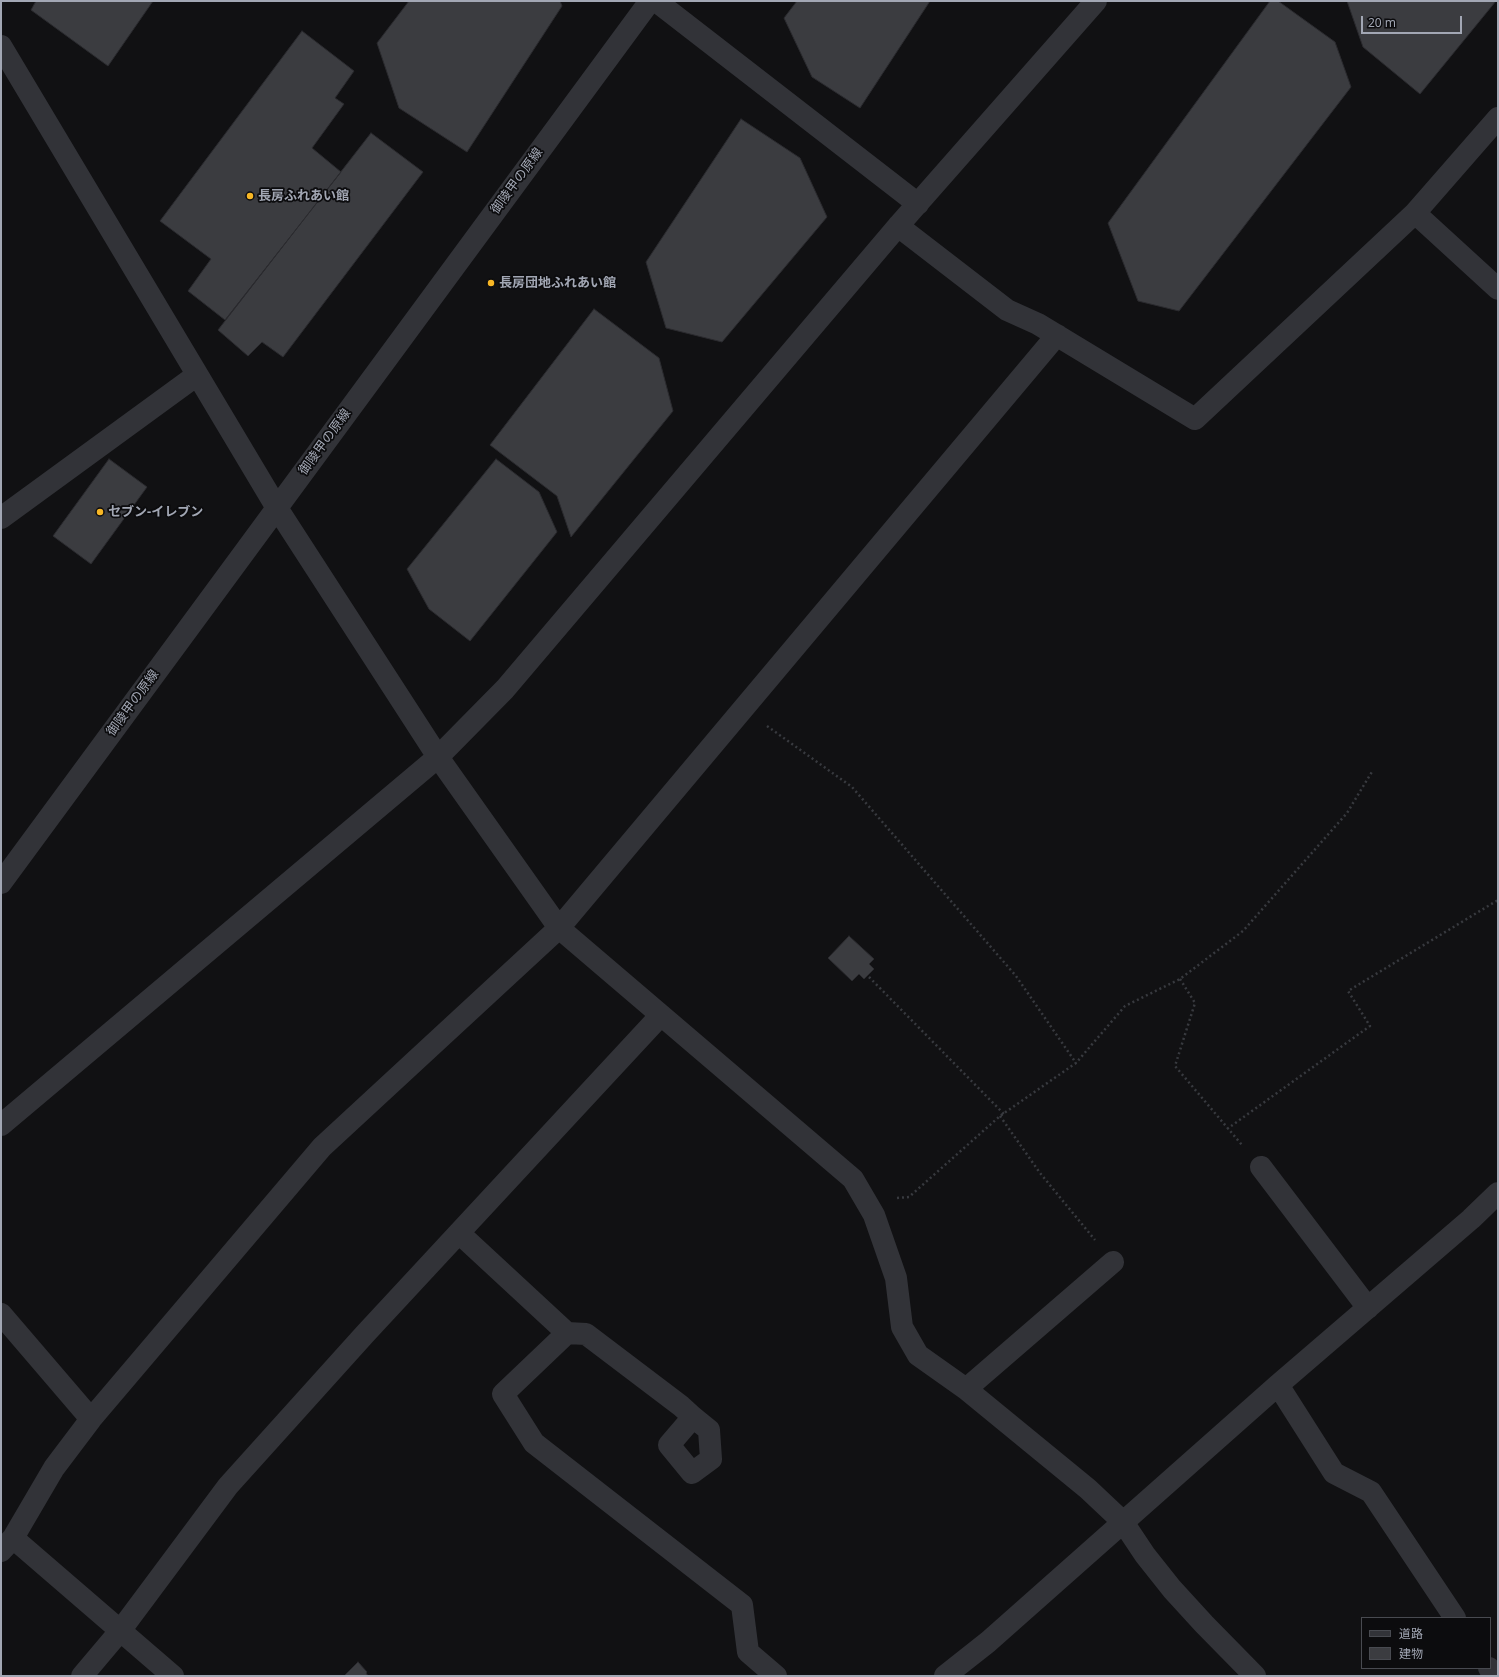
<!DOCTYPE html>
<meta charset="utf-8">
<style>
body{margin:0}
#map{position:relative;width:1499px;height:1677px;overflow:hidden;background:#111113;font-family:"Noto Sans","Noto Sans JP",sans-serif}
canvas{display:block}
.frame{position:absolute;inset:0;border:2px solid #a2a7b4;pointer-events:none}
.legend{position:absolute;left:1361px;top:1617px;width:130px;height:52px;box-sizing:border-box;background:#0c0c0e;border:1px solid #484a50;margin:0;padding:5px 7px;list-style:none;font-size:12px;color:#a2a7b4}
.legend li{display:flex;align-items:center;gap:8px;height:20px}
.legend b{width:20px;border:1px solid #484a50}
.scale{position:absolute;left:1361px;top:16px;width:101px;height:18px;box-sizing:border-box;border:2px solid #a2a7b4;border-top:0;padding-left:5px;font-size:12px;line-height:14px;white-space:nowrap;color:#a2a7b4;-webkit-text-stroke:3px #0c0c0e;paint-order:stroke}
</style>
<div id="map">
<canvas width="1499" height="1677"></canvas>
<div class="frame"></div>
<ul class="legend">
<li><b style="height:5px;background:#323338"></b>道路</li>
<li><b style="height:11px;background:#3b3c40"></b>建物</li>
</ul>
<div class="scale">20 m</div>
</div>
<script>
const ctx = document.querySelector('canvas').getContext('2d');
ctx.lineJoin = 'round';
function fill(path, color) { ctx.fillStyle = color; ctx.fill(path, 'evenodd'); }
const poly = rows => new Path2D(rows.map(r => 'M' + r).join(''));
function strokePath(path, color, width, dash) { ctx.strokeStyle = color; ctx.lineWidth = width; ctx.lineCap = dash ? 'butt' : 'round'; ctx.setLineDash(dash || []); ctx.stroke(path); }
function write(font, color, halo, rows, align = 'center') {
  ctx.font = font + ' "Noto Sans","Noto Sans JP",sans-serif'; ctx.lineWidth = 3.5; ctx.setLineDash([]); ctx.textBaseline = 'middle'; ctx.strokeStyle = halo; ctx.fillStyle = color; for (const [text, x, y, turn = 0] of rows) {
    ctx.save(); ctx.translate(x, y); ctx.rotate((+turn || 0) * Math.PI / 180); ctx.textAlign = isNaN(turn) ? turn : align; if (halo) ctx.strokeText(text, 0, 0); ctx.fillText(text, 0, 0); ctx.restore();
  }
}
const building = poly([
 [36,1,153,1,108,66,31,10,36,1],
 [409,1,560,1,562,6,467,152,399,108,377,43,409,1],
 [797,1,930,1,860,108,812,77,784,18,797,1],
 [1270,1,1278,1,1335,42,1351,87,1179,311,1138,301,1108,223,1270,1],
 [1347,1,1496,1,1420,94,1363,47,1347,1],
 [302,31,354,71,335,98,344,104,312,148,341,172,225,320,188,291,211,259,160,221,302,31],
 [741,119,800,158,827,217,722,342,666,328,646,262,741,119],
 [371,133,423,172,283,357,262,342,248,356,218,330,371,133],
 [594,309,659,358,673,411,571,537,557,496,490,445,594,309],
 [109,459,147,487,91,564,53,536,109,459],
 [496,459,539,492,557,532,470,641,429,609,407,569,496,459],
 [849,936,874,959,869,964,874,969,864,979,859,974,852,981,828,958,849,936],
 [358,1662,367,1672,366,1673,368,1676,344,1676,358,1662]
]);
const path = poly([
 [767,726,852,787,1016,976,1076,1063],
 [869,977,1004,1114],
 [1180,979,1195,1003,1175,1066,1242,1145],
 [1000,1116,1040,1173,1095,1240],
 [1227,1129,1370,1026,1348,991,1498,900],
 [897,1198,909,1197,1000,1116,1076,1063,1125,1006,1180,979,1243,931,1347,813,1373,770]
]);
const minor = poly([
 [656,1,918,204],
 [1,46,277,508,438,757,559,928,853,1179,874,1215,896,1278,902,1327,918,1355,966,1389,1088,1489,1123,1522,1145,1555,1172,1589,1204,1624,1255,1676],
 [1415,213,1498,289],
 [898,226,1007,310,1038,324,1195,419,1415,213,1498,118],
 [1,518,197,375],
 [1,883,650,1],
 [1,1125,438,757,505,689,898,226,1096,1],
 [1261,1167,1368,1308],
 [459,1233,567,1333,503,1394,534,1443,742,1605,748,1652,776,1676],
 [1,1314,91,1419],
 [567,1333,586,1334,681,1406,693,1417,709,1430,711,1459,692,1473,669,1445,693,1417],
 [1278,1385,1334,1473,1371,1492,1455,1618],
 [966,1389,1113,1262],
 [13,1538,173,1676],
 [1,1551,13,1538,54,1468,91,1419,322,1147,559,928,1057,335],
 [1489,1668,1494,1676],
 [82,1676,120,1631,228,1486,365,1334,661,1015],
 [945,1676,988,1642,1278,1385,1471,1219,1498,1193]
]);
const markers = [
 [250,196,4,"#f8b725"],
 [491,283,4,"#f8b725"],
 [100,512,4,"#f8b725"]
];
const streetNames = [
 ["御陵甲の原線",517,181,-54],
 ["御陵甲の原線",325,442,-54],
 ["御陵甲の原線",133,703,-54]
];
const poiNames = [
 ["長房ふれあい館",258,196],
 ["長房団地ふれあい館",499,283],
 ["セブン-イレブン",108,512]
];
fill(building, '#3b3c40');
strokePath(building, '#2b2b2f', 1);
strokePath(path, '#383a3f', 2.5, [2, 3]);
strokePath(minor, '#323338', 22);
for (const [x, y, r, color] of markers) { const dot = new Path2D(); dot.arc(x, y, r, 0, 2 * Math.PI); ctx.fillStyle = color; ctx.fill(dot); strokePath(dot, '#0c0c0e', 1.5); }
write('13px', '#a2a7b4', '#0c0c0e', streetNames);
write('bold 13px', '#a2a7b4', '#0c0c0e', poiNames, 'left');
</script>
